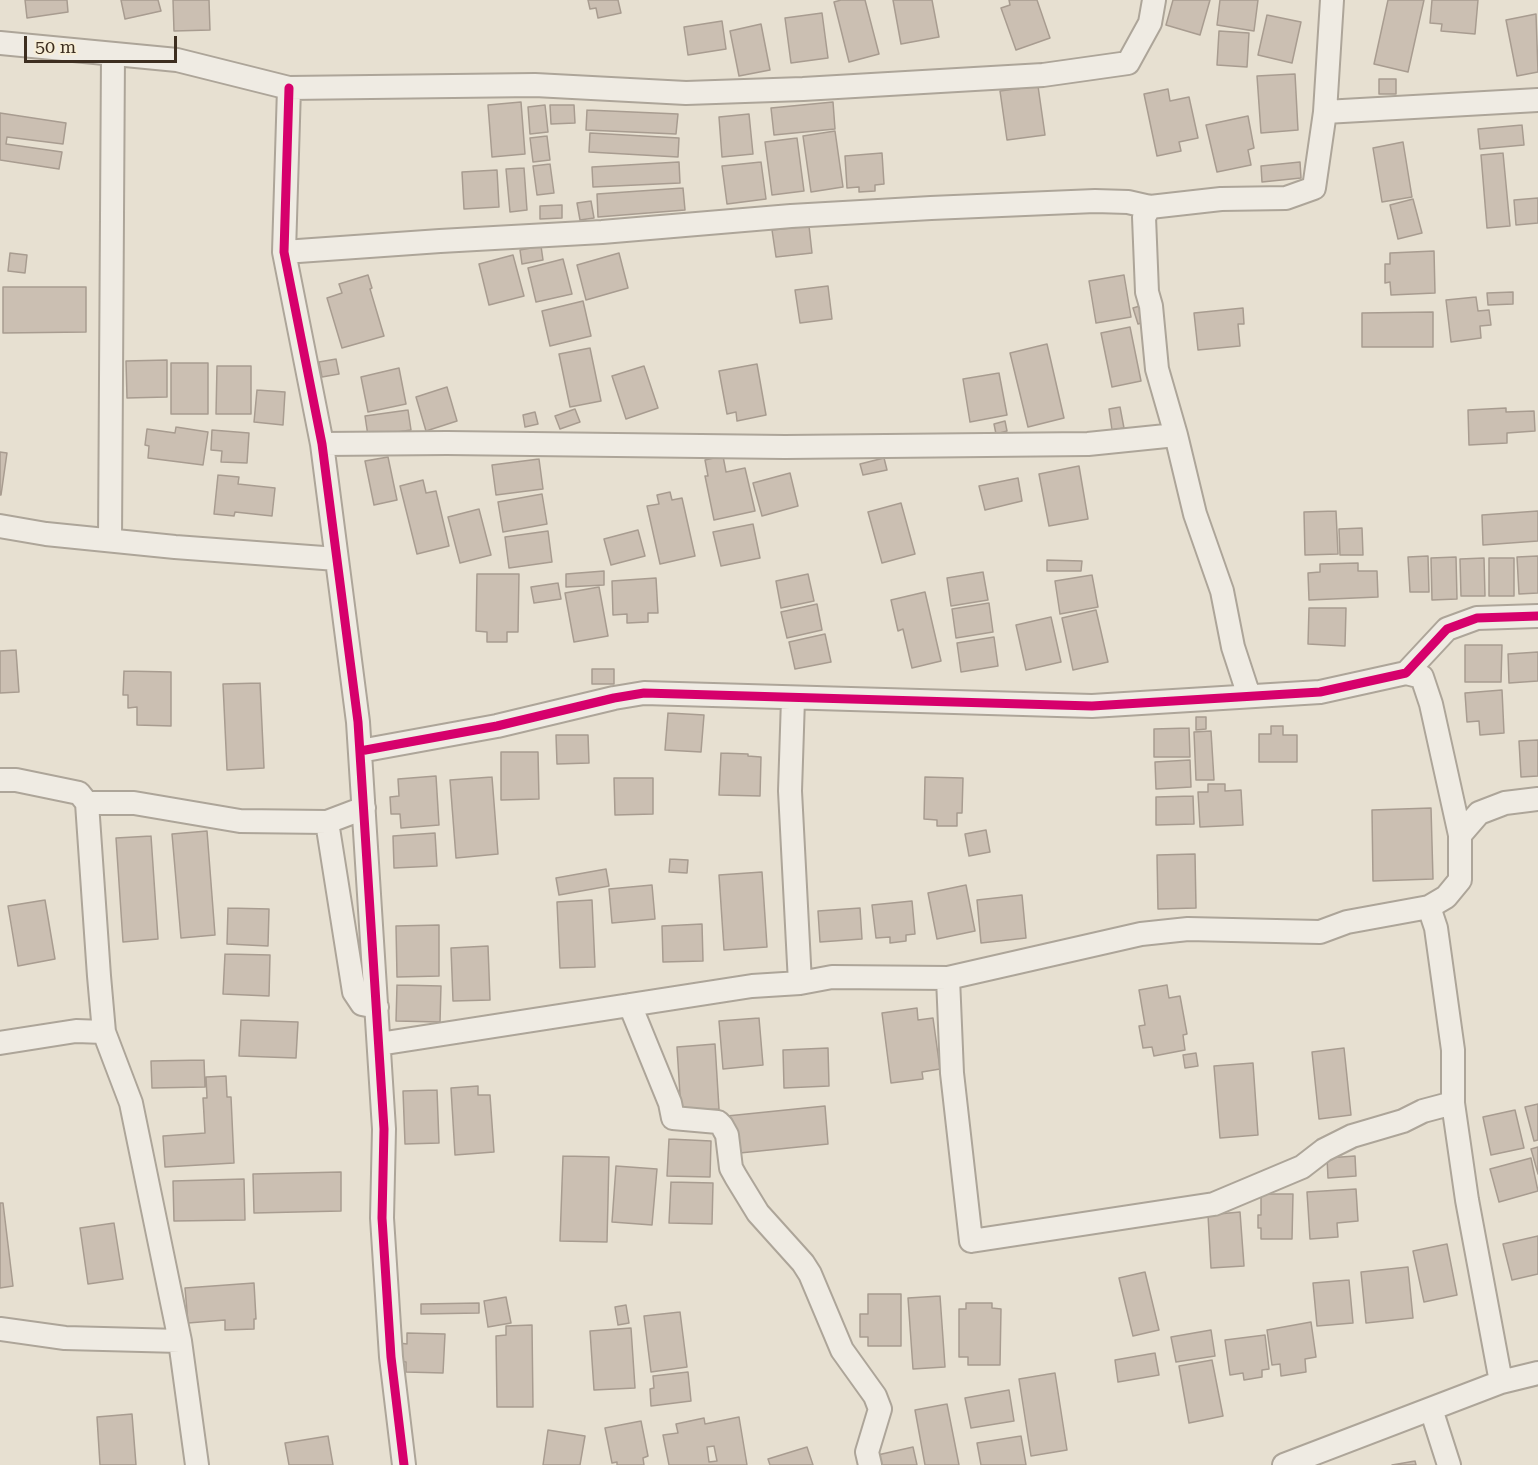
<!DOCTYPE html>
<style>
body{margin:0}
#map{position:relative;width:1538px;height:1465px;overflow:hidden;background:#e7e0d1;font-family:"Roboto Serif",serif}
canvas{display:block}
.scale{position:absolute;left:24px;top:36px;width:153px;height:27px;box-sizing:border-box;border:3px solid #3d2e20;border-top:0;padding-left:8px;font-size:18px;line-height:21px;white-space:nowrap;color:#3d2e20;-webkit-text-stroke:4px #f7eed8;paint-order:stroke}
</style>
<div id="map">
<canvas width="1538" height="1465"></canvas>
<div class="scale">50 m</div>
</div>
<script>
const ctx = document.querySelector('canvas').getContext('2d');
ctx.lineJoin = 'round';
function fill(path, color) { ctx.fillStyle = color; ctx.fill(path, 'evenodd'); }
const poly = rows => new Path2D(rows.map(r => 'M' + r).join(''));
function strokePath(path, color, width, dash) { ctx.strokeStyle = color; ctx.lineWidth = width; ctx.lineCap = dash ? 'butt' : 'round'; ctx.setLineDash(dash || []); ctx.stroke(path); }
const building = poly([
 [25,0,67,0,68,12,27,18,25,0],
 [121,0,158,0,161,11,125,19,121,0],
 [173,0,209,0,210,30,174,31,173,0],
 [588,0,618,0,621,13,598,18,596,8,590,9,588,0],
 [841,0,865,0,879,54,849,62,834,2,841,0],
 [893,0,932,0,939,37,901,44,893,0],
 [1009,0,1037,0,1050,38,1016,50,1001,8,1010,5,1009,0],
 [1173,0,1210,0,1200,35,1166,25,1173,0],
 [1220,0,1258,0,1254,31,1217,25,1220,0],
 [1388,0,1424,0,1408,72,1374,64,1388,0],
 [1432,0,1478,0,1475,34,1441,31,1442,24,1430,23,1432,0],
 [822,13,828,58,791,63,785,18,822,13],
 [1536,14,1538,72,1517,76,1506,20,1536,14],
 [1267,15,1301,22,1292,63,1258,55,1267,15],
 [722,21,726,49,688,55,684,27,722,21],
 [761,24,770,70,739,76,730,31,761,24],
 [1219,31,1249,33,1247,67,1217,65,1219,31],
 [1295,74,1298,130,1261,133,1257,76,1295,74],
 [1379,79,1396,79,1396,94,1379,94,1379,79],
 [1038,86,1045,135,1007,140,1000,91,1038,86],
 [1168,89,1170,101,1189,97,1198,138,1179,142,1181,151,1157,156,1144,94,1168,89],
 [521,102,525,154,492,157,488,105,521,102],
 [833,102,835,129,774,135,771,108,833,102],
 [545,105,548,132,530,134,528,107,545,105],
 [550,105,574,105,575,123,551,124,550,105],
 [587,110,678,114,676,134,586,130,587,110],
 [0,113,66,123,63,144,7,137,6,144,62,152,59,169,0,160,0,113],
 [749,114,753,154,722,157,719,117,749,114],
 [1248,116,1254,148,1248,150,1251,165,1217,172,1206,125,1248,116],
 [1522,125,1524,145,1480,149,1478,129,1522,125],
 [835,131,843,187,811,192,803,136,835,131],
 [590,133,679,138,678,157,589,152,590,133],
 [547,136,550,160,533,162,530,138,547,136],
 [797,138,804,191,772,195,765,142,797,138],
 [1403,142,1412,197,1382,202,1373,148,1403,142],
 [882,153,884,184,875,185,875,191,859,192,859,187,847,188,845,156,882,153],
 [1503,153,1510,226,1487,228,1481,155,1503,153],
 [679,162,680,183,593,187,592,167,679,162],
 [761,162,766,199,727,204,722,166,761,162],
 [1300,162,1301,178,1262,182,1261,166,1300,162],
 [550,164,554,193,537,195,533,166,550,164],
 [524,168,527,210,510,212,506,169,524,168],
 [497,170,499,207,464,209,462,172,497,170],
 [683,188,685,210,598,217,597,194,683,188],
 [1538,198,1538,223,1516,225,1514,200,1538,198],
 [1413,199,1422,233,1398,239,1390,205,1413,199],
 [591,201,594,218,580,220,577,203,591,201],
 [562,205,562,218,540,219,540,206,562,205],
 [809,226,812,253,776,257,772,230,809,226],
 [541,246,543,260,522,264,520,250,541,246],
 [1434,251,1435,293,1391,295,1390,282,1385,283,1385,264,1390,264,1390,253,1434,251],
 [10,253,27,255,25,273,8,271,10,253],
 [619,253,628,288,586,300,577,265,619,253],
 [513,255,524,296,489,305,479,264,513,255],
 [563,259,572,294,536,302,528,268,563,259],
 [368,275,372,288,370,289,384,336,342,348,327,298,342,293,339,284,368,275],
 [1124,275,1131,317,1096,323,1089,281,1124,275],
 [828,286,832,319,800,323,795,290,828,286],
 [3,287,86,287,86,332,3,333,3,287],
 [1513,292,1513,304,1488,305,1487,293,1513,292],
 [1476,297,1478,311,1489,310,1491,325,1480,326,1481,338,1451,342,1446,300,1476,297],
 [583,301,591,336,550,346,542,311,583,301],
 [1143,305,1148,321,1138,324,1133,308,1143,305],
 [1243,308,1244,324,1238,324,1240,346,1198,350,1194,313,1243,308],
 [1433,312,1433,347,1362,347,1362,313,1433,312],
 [1130,327,1141,381,1112,387,1101,333,1130,327],
 [1047,344,1064,418,1028,427,1010,353,1047,344],
 [590,348,601,401,570,407,559,354,590,348],
 [336,359,339,374,322,377,319,362,336,359],
 [167,360,167,397,127,398,126,361,167,360],
 [171,363,208,363,208,414,171,414,171,363],
 [757,364,766,415,737,421,736,412,727,414,719,371,757,364],
 [217,366,251,366,251,414,216,414,217,366],
 [644,366,658,408,626,419,612,376,644,366],
 [399,368,406,404,368,412,361,377,399,368],
 [999,373,1007,415,970,422,963,379,999,373],
 [447,387,457,421,426,431,416,397,447,387],
 [257,390,285,392,283,425,254,422,257,390],
 [1120,407,1124,428,1112,430,1109,409,1120,407],
 [1506,408,1506,412,1534,411,1535,431,1507,433,1507,443,1469,445,1468,410,1506,408],
 [575,409,580,422,560,429,555,416,575,409],
 [408,410,411,430,368,436,365,416,408,410],
 [535,412,538,424,525,427,523,415,535,412],
 [1005,421,1007,431,996,434,994,424,1005,421],
 [176,427,208,432,203,465,148,458,149,446,145,445,147,429,175,433,176,427],
 [212,430,249,433,247,463,221,462,222,451,211,450,212,430],
 [0,452,7,453,1,495,0,495,0,452],
 [723,456,726,472,745,468,755,511,714,520,705,476,708,476,705,460,723,456],
 [388,457,397,500,374,505,365,461,388,457],
 [884,458,887,470,863,475,860,464,884,458],
 [539,459,543,489,496,495,492,465,539,459],
 [1079,466,1088,519,1049,526,1039,474,1079,466],
 [790,473,798,506,762,516,753,483,790,473],
 [218,475,239,477,238,484,275,488,272,516,235,512,234,516,214,514,218,475],
 [1018,478,1022,501,985,510,979,486,1018,478],
 [423,480,426,493,436,491,449,546,417,554,400,486,423,480],
 [670,492,672,500,682,498,695,556,660,564,647,506,659,504,657,495,670,492],
 [542,494,547,524,503,532,498,502,542,494],
 [901,503,915,554,882,563,868,512,901,503],
 [479,509,491,555,460,563,448,517,479,509],
 [1336,511,1338,554,1305,555,1304,512,1336,511],
 [1538,511,1538,541,1483,545,1482,515,1538,511],
 [753,524,760,558,721,566,713,532,753,524],
 [1362,528,1363,555,1340,555,1339,529,1362,528],
 [638,530,645,556,611,565,604,539,638,530],
 [548,531,552,562,509,568,505,537,548,531],
 [1428,556,1429,592,1410,592,1408,557,1428,556],
 [1538,556,1538,593,1519,594,1517,557,1538,556],
 [1456,557,1457,599,1432,600,1431,558,1456,557],
 [1484,558,1485,596,1461,596,1460,559,1484,558],
 [1489,558,1514,558,1514,596,1489,596,1489,558],
 [1047,560,1082,561,1081,571,1047,571,1047,560],
 [1358,563,1358,571,1377,571,1378,597,1309,600,1308,573,1320,572,1320,564,1358,563],
 [604,571,604,585,566,587,566,574,604,571],
 [983,572,988,600,951,606,947,578,983,572],
 [477,574,519,574,518,632,507,632,507,642,487,642,487,632,476,631,477,574],
 [808,574,814,601,781,608,776,581,808,574],
 [1092,575,1098,607,1060,614,1055,581,1092,575],
 [656,578,658,613,648,613,648,622,627,623,627,614,613,615,612,581,656,578],
 [558,583,561,599,534,603,531,587,558,583],
 [599,587,608,636,574,642,565,593,599,587],
 [925,592,941,661,912,668,903,629,898,631,891,600,925,592],
 [989,603,993,632,956,638,952,609,989,603],
 [817,604,822,630,787,638,781,612,817,604],
 [1309,608,1346,608,1345,646,1308,644,1309,608],
 [1096,610,1108,662,1073,670,1062,618,1096,610],
 [1051,617,1061,662,1026,670,1016,625,1051,617],
 [825,634,831,662,795,669,789,642,825,634],
 [994,637,998,666,961,672,957,643,994,637],
 [1465,645,1502,645,1501,682,1465,682,1465,645],
 [16,650,19,692,0,693,0,651,16,650],
 [1538,652,1538,681,1509,683,1508,654,1538,652],
 [592,669,614,669,614,684,592,684,592,669],
 [124,671,171,672,171,726,137,725,137,707,128,708,128,695,123,695,124,671],
 [260,683,264,768,227,770,223,684,260,683],
 [1502,690,1504,733,1480,735,1479,721,1467,722,1465,693,1502,690],
 [668,713,704,715,701,752,665,750,668,713],
 [1196,717,1206,717,1206,729,1196,730,1196,717],
 [1271,726,1283,726,1283,735,1297,735,1297,762,1259,762,1259,734,1271,734,1271,726],
 [1189,728,1190,757,1154,757,1154,729,1189,728],
 [1211,731,1214,780,1196,780,1194,732,1211,731],
 [556,735,588,735,589,763,557,764,556,735],
 [1538,740,1538,776,1521,777,1519,741,1538,740],
 [501,752,538,752,539,799,501,800,501,752],
 [721,753,748,754,748,756,761,757,760,796,719,795,721,753],
 [1190,760,1191,787,1156,789,1155,762,1190,760],
 [436,776,439,825,401,828,400,814,391,814,390,797,399,796,398,779,436,776],
 [492,777,498,854,456,858,450,780,492,777],
 [925,777,963,778,962,813,957,813,957,826,937,826,937,820,924,819,925,777],
 [614,778,653,778,653,814,615,815,614,778],
 [1208,784,1225,784,1225,791,1241,790,1243,825,1200,827,1198,792,1208,792,1208,784],
 [1193,796,1194,824,1156,825,1156,797,1193,796],
 [1431,808,1433,879,1373,881,1372,810,1431,808],
 [986,830,990,852,969,856,965,834,986,830],
 [207,831,215,935,181,938,172,834,207,831],
 [435,833,437,866,394,868,393,836,435,833],
 [151,836,158,939,123,942,116,838,151,836],
 [1195,854,1196,908,1158,909,1157,855,1195,854],
 [670,859,688,860,687,873,669,872,670,859],
 [606,869,609,886,559,895,556,878,606,869],
 [762,872,767,947,724,950,719,875,762,872],
 [652,885,655,919,612,923,609,889,652,885],
 [966,885,975,931,937,939,928,893,966,885],
 [1022,895,1026,938,981,943,977,900,1022,895],
 [45,900,55,959,18,966,8,906,45,900],
 [592,900,595,967,560,968,557,902,592,900],
 [912,901,915,934,906,935,906,941,890,943,890,937,876,938,872,905,912,901],
 [228,908,269,909,268,946,227,944,228,908],
 [860,908,862,939,820,942,818,911,860,908],
 [702,924,703,961,663,962,662,926,702,924],
 [439,925,439,976,397,977,396,926,439,925],
 [488,946,490,1000,453,1001,451,948,488,946],
 [225,954,270,955,269,996,223,994,225,954],
 [397,985,441,986,440,1022,396,1021,397,985],
 [1167,985,1169,998,1180,996,1187,1034,1183,1035,1185,1050,1154,1056,1152,1047,1143,1048,1139,1026,1145,1025,1139,990,1167,985],
 [917,1008,918,1020,933,1018,940,1069,922,1072,923,1079,891,1083,882,1013,917,1008],
 [759,1018,763,1065,723,1069,719,1021,759,1018],
 [241,1020,298,1022,296,1058,239,1056,241,1020],
 [715,1044,719,1109,681,1111,677,1047,715,1044],
 [828,1048,829,1086,784,1088,783,1050,828,1048],
 [1344,1048,1351,1115,1319,1119,1312,1052,1344,1048],
 [1196,1053,1198,1066,1185,1068,1183,1055,1196,1053],
 [204,1060,205,1087,152,1088,151,1061,204,1060],
 [1253,1063,1258,1135,1220,1138,1214,1066,1253,1063],
 [226,1076,227,1097,231,1097,234,1163,165,1167,163,1136,205,1133,203,1098,207,1098,206,1077,226,1076],
 [478,1086,478,1095,490,1095,494,1152,455,1155,451,1088,478,1086],
 [437,1090,439,1143,405,1144,403,1091,437,1090],
 [1538,1104,1538,1140,1534,1141,1525,1107,1538,1104],
 [825,1106,828,1144,730,1154,727,1116,825,1106],
 [1515,1110,1524,1148,1491,1155,1483,1117,1515,1110],
 [669,1139,711,1141,710,1177,667,1176,669,1139],
 [1538,1147,1538,1174,1531,1149,1538,1147],
 [563,1156,609,1157,607,1242,560,1241,563,1156],
 [1355,1156,1356,1176,1328,1178,1327,1158,1355,1156],
 [1531,1158,1538,1191,1499,1202,1490,1169,1531,1158],
 [616,1166,657,1169,652,1225,612,1222,616,1166],
 [341,1172,341,1211,254,1213,253,1174,341,1172],
 [244,1179,245,1220,174,1221,173,1181,244,1179],
 [671,1182,713,1183,712,1224,669,1223,671,1182],
 [1356,1189,1358,1221,1337,1223,1338,1237,1310,1239,1307,1192,1356,1189],
 [1261,1194,1293,1194,1292,1239,1261,1239,1261,1228,1258,1228,1258,1215,1261,1215,1261,1194],
 [0,1203,3,1203,13,1286,0,1288,0,1203],
 [1240,1212,1244,1266,1211,1268,1208,1215,1240,1212],
 [114,1223,123,1279,88,1284,80,1228,114,1223],
 [1538,1236,1538,1274,1512,1280,1503,1244,1538,1236],
 [1447,1244,1457,1295,1424,1302,1413,1251,1447,1244],
 [1408,1267,1413,1318,1366,1323,1361,1272,1408,1267],
 [1145,1272,1159,1330,1133,1336,1119,1278,1145,1272],
 [1349,1280,1353,1323,1317,1326,1313,1283,1349,1280],
 [254,1283,256,1319,254,1319,254,1329,225,1330,225,1320,188,1323,185,1288,254,1283],
 [868,1294,901,1294,901,1346,868,1346,868,1337,860,1337,860,1314,868,1314,868,1294],
 [940,1296,945,1367,913,1369,908,1298,940,1296],
 [506,1297,511,1323,488,1327,484,1301,506,1297],
 [479,1303,479,1313,421,1314,421,1304,479,1303],
 [966,1303,992,1303,992,1308,1001,1309,1000,1365,968,1365,968,1357,959,1357,959,1309,966,1309,966,1303],
 [626,1305,629,1323,618,1325,615,1307,626,1305],
 [680,1312,687,1367,651,1372,644,1316,680,1312],
 [1311,1322,1316,1357,1305,1359,1306,1372,1281,1376,1280,1364,1272,1365,1267,1330,1311,1322],
 [532,1325,533,1407,497,1407,496,1336,506,1335,506,1326,532,1325],
 [631,1328,635,1388,594,1390,590,1331,631,1328],
 [1211,1330,1215,1356,1176,1362,1171,1337,1211,1330],
 [407,1333,445,1334,443,1373,406,1372,406,1362,398,1361,399,1343,407,1344,407,1333],
 [1265,1335,1269,1369,1262,1370,1262,1377,1244,1380,1243,1373,1230,1375,1225,1340,1265,1335],
 [1155,1353,1159,1375,1118,1382,1115,1360,1155,1353],
 [1212,1360,1223,1416,1189,1423,1179,1366,1212,1360],
 [688,1372,691,1401,651,1406,650,1389,654,1388,653,1376,688,1372],
 [1055,1373,1067,1450,1031,1456,1019,1379,1055,1373],
 [1009,1390,1014,1421,971,1428,965,1398,1009,1390],
 [947,1404,959,1465,925,1465,915,1410,947,1404],
 [132,1414,136,1465,100,1465,97,1417,132,1414],
 [739,1417,747,1465,669,1465,663,1435,678,1433,676,1424,704,1418,705,1424,739,1417],
 [714,1446,717,1461,709,1462,707,1447,714,1446],
 [641,1421,648,1456,643,1458,644,1465,617,1465,617,1462,612,1463,605,1428,641,1421],
 [548,1430,585,1436,580,1465,543,1465,548,1430],
 [328,1436,333,1465,289,1465,285,1443,328,1436],
 [1021,1436,1026,1465,981,1465,977,1443,1021,1436],
 [807,1447,813,1465,770,1465,768,1459,807,1447],
 [913,1447,917,1465,875,1465,873,1456,913,1447],
 [1415,1461,1416,1465,1392,1465,1415,1461]
]);
const minor = poly([
 [1332,0,1325,112,1538,100],
 [0,43,177,60,289,88,535,85,686,93,803,89,1043,75,1128,63,1150,23,1154,0],
 [289,88,284,252,322,444,358,722,384,1129,382,1218,391,1357,404,1465],
 [1150,207,1144,217,1147,292,1151,306,1157,369,1176,435,1195,514,1222,591,1233,647,1249,696],
 [284,252,440,241,602,232,791,216,931,208,1095,201,1128,202,1150,207,1221,199,1286,198,1314,188,1325,112],
 [322,444,447,443,785,447,1088,444,1176,435],
 [0,526,46,534,175,547,337,559],
 [110,540,113,54],
 [1406,673,1422,677,1431,704,1460,835,1460,880,1446,897,1429,907,1436,928,1453,1050,1453,1103,1467,1200,1501,1382],
 [793,699,790,791,800,983,832,977,948,978,952,1073,971,1241,1214,1204,1302,1167,1324,1150,1352,1136,1403,1121,1423,1111,1453,1103],
 [360,751,497,726,614,698,644,693,1092,706,1320,692,1406,673,1447,629,1477,618,1538,616],
 [0,780,16,780,79,793,87,803,134,803,240,821,327,822,364,808],
 [87,803,99,976,104,1032,131,1103,180,1341,197,1465],
 [327,822,354,992,362,1004,377,1007],
 [1460,835,1479,813,1505,803,1538,799],
 [948,978,1141,934,1188,929,1320,932,1347,922,1429,907],
 [630,1005,670,1103,673,1118,718,1122,722,1126,727,1135,731,1168,736,1177,758,1213,803,1263,810,1274,842,1350,875,1396,880,1409,867,1452,870,1465],
 [0,1043,76,1031,104,1032],
 [379,1044,752,986,800,983],
 [0,1329,65,1338,180,1341],
 [1431,1409,1449,1465],
 [1284,1465,1501,1382,1538,1373]
]);
const cycleway = poly([
 [289,88,284,252,322,444,358,722,384,1129,382,1218,391,1357,404,1465],
 [360,751,497,726,614,698,644,693,1092,706,1320,692,1406,673,1447,629,1477,618,1538,616]
]);
fill(building, '#cbbfb2');
strokePath(building, '#a89c90', 1.5);
strokePath(minor, '#ada599', 26);
strokePath(minor, '#efebe3', 22);
strokePath(cycleway, '#d6006c', 9);
</script>
